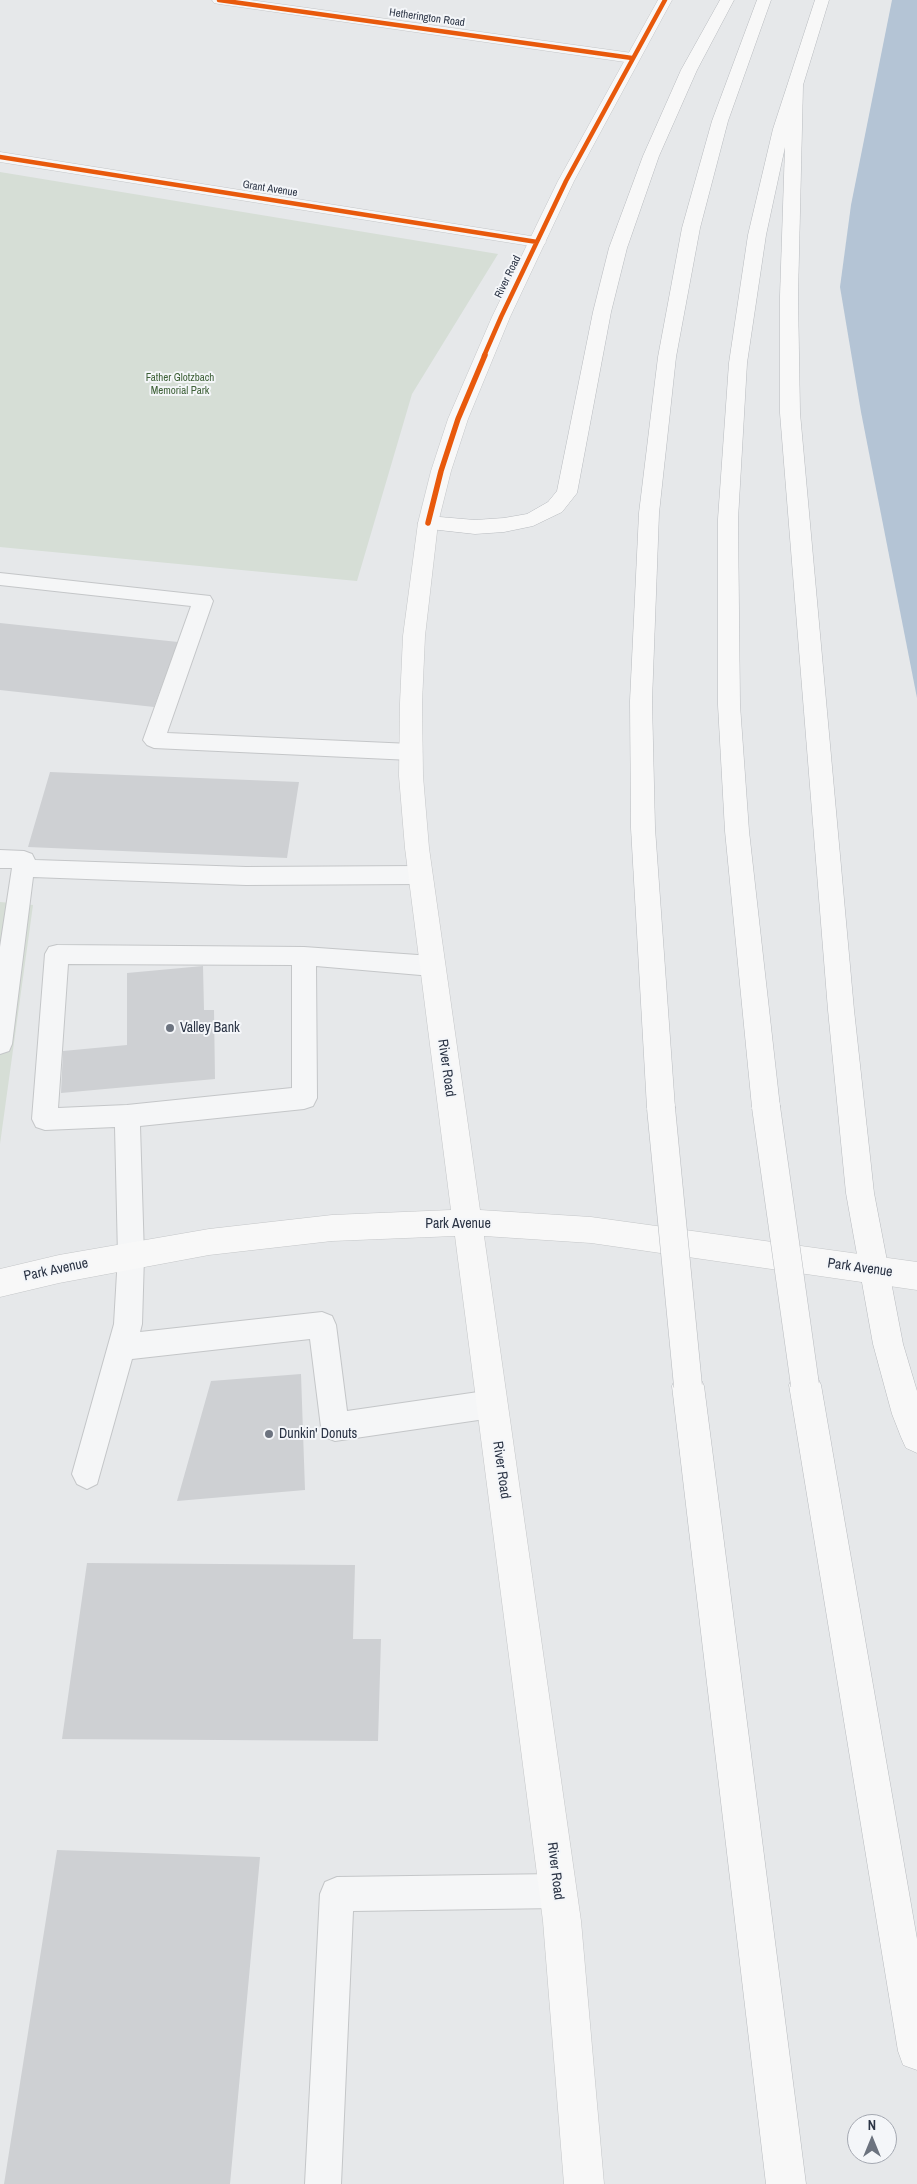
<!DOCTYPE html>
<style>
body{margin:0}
#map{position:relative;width:917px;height:2184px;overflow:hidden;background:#e6e8ea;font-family:"Archivo Narrow",sans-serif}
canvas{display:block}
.north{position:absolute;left:847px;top:2114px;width:50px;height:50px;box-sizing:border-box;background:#f4f6f9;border:1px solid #a4a8b1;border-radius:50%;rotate:0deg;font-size:14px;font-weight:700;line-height:20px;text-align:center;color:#2b3445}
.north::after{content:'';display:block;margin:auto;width:18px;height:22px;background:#6c737f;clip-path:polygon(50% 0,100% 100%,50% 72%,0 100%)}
</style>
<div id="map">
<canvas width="917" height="2184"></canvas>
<div class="north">N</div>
</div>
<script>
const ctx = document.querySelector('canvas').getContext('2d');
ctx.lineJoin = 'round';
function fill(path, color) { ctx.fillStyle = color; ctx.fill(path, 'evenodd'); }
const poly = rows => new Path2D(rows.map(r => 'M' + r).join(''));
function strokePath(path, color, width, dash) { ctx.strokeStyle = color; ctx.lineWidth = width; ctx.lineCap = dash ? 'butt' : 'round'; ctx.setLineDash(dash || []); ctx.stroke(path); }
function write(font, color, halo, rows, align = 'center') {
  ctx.font = font + ' "Archivo Narrow",sans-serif'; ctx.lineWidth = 4; ctx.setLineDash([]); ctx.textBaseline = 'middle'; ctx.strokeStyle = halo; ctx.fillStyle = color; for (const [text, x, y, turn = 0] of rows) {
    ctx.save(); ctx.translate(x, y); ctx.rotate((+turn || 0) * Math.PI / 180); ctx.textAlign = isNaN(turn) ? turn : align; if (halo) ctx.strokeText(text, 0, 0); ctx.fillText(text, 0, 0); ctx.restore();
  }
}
const green = poly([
 [0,172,498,254,412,394,357,581,0,547],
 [0,902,33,905,0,1144]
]);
const water = poly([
 [892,0,917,0,917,698,861,412,840,287,851,205]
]);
const building = poly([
 [0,623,178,642,154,707,0,690],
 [50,772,299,782,287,858,28,847],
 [203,966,204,1010,214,1010,215,1079,61,1093,63,1051,127,1045,127,973],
 [301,1374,305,1490,177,1501,211,1381],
 [87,1563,355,1565,353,1639,381,1639,378,1741,62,1739],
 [57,1850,260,1857,230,2184,4,2184]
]);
const lane = poly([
 [0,573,210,596,213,601,167,733,411,744,419,746,422,752,419,758,411,760,154,748,147,745,143,740,191,606,0,585,0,573],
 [0,850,24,851,32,854,35,860,246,867,420,866,428,869,431,875,428,881,420,884,246,885,33,877,12,1044,9,1051,0,1054,0,947,12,868,0,868,0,850],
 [57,945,304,947,432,956,440,959,444,966,440,973,432,976,316,966,317,1098,313,1106,304,1109,140,1126,144,1256,142,1324,140,1332,322,1312,332,1316,336,1325,347,1411,492,1390,502,1394,506,1404,502,1414,492,1418,335,1441,325,1437,321,1427,310,1339,132,1359,97,1484,87,1489,77,1484,72,1474,114,1324,118,1256,115,1127,45,1130,36,1127,32,1119,45,954,49,947,57,945],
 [68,964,292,965,292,1088,127,1105,58,1108,68,964],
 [557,1874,569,1879,574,1891,569,1903,557,1908,353,1911,341,2184,305,2184,320,1894,325,1882,337,1877,557,1874]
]);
const street = poly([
 [212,0,250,0,632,53,637,55,640,58,637,61,632,63,219,4,214,3,212,0],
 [0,152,537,237,543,238,546,242,543,246,537,247,0,162,0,152]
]);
const secondary = poly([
 [658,0,672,0,574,181,510,317,468,419,451,471,438,523,425,636,422,703,423,776,429,848,480,1210,591,1217,917,1262,917,1290,591,1243,484,1236,581,1921,604,2184,564,2184,543,1921,455,1236,332,1241,209,1255,59,1283,0,1297,0,1269,59,1255,209,1229,332,1215,451,1210,405,848,399,776,400,703,403,636,418,523,431,471,448,419,492,317,558,181,658,0]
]);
const highway = poly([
 [720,0,734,0,697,70,659,156,627,248,611,312,577,493,562,512,533,526,504,532,475,534,421,528,418,523,421,518,428,516,475,520,504,518,527,514,548,502,557,491,593,312,609,248,643,156,681,70,720,0],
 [757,0,771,0,728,121,700,228,676,357,659,513,652,701,655,828,675,1108,671,1116,661,1120,651,1116,647,1108,631,828,630,701,639,513,658,357,682,228,712,121,757,0],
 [815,0,829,0,803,85,798,296,800,413,854,1010,874,1193,903,1344,917,1391,917,1453,906,1448,901,1437,892,1414,873,1344,846,1193,828,1010,780,413,780,296,785,147,766,235,747,363,738,519,740,705,749,831,780,1107,776,1115,766,1119,756,1115,752,1107,725,831,718,705,718,519,729,363,748,235,773,129,815,0],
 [805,1370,816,1374,821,1385,917,1939,917,2070,903,2065,898,2051,789,1385,794,1374,805,1370],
 [688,1371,699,1375,704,1386,806,2184,766,2184,672,1386,677,1375,688,1371]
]);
const highwayBridge = poly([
 [766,1107,805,1385],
 [661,1108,688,1386]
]);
const cyclewayFar1 = poly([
 [219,0,632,58],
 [0,157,537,242],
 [484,356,501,317,566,181,665,0]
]);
const cycleway = poly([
 [428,523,441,471,458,419,485,355]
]);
const markers = [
 [170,1028,5,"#6c737f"],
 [269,1434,5,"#6c737f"]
];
const farStreetnames = [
 ["Hetherington Road",427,18,8],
 ["Grant Avenue",270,189,9],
 ["River Road",508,277,-64]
];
const farParknames = [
 ["Father Glotzbach",180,378],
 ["Memorial Park",180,391]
];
const poiNames = [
 ["Valley Bank",180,1028],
 ["Dunkin' Donuts",279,1434]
];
const streetNames = [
 ["River Road",446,1068,82],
 ["Park Avenue",458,1224],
 ["Park Avenue",860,1268,8],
 ["Park Avenue",56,1270,-12],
 ["River Road",501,1470,82],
 ["River Road",555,1871,83]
];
fill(green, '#d6ded6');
fill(water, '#b4c4d5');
fill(building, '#ced0d3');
strokePath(lane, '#c4c6c8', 2);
strokePath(street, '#c4c6c8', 1);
strokePath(secondary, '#c4c6c8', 1);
strokePath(highway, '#b8bbbf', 1);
fill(lane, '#f5f6f7');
fill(street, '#f5f6f7');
fill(secondary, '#f8f8f8');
fill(highway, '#f8f8f8');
strokePath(highwayBridge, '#b8bbbf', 29, []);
strokePath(highwayBridge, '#f8f8f8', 28);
strokePath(cyclewayFar1, '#e8590c', 4.5);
strokePath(cycleway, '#e8590c', 5.5);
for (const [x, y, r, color] of markers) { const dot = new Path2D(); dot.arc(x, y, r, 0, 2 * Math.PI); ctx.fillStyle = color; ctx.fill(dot); strokePath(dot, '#f4f6f9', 2); }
write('11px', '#2b3445', '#f4f6f9', farStreetnames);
write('11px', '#3f6138', '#f4f6f9', farParknames);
write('14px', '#2b3445', '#f4f6f9', poiNames, 'left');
write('14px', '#2b3445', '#f4f6f9', streetNames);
</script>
